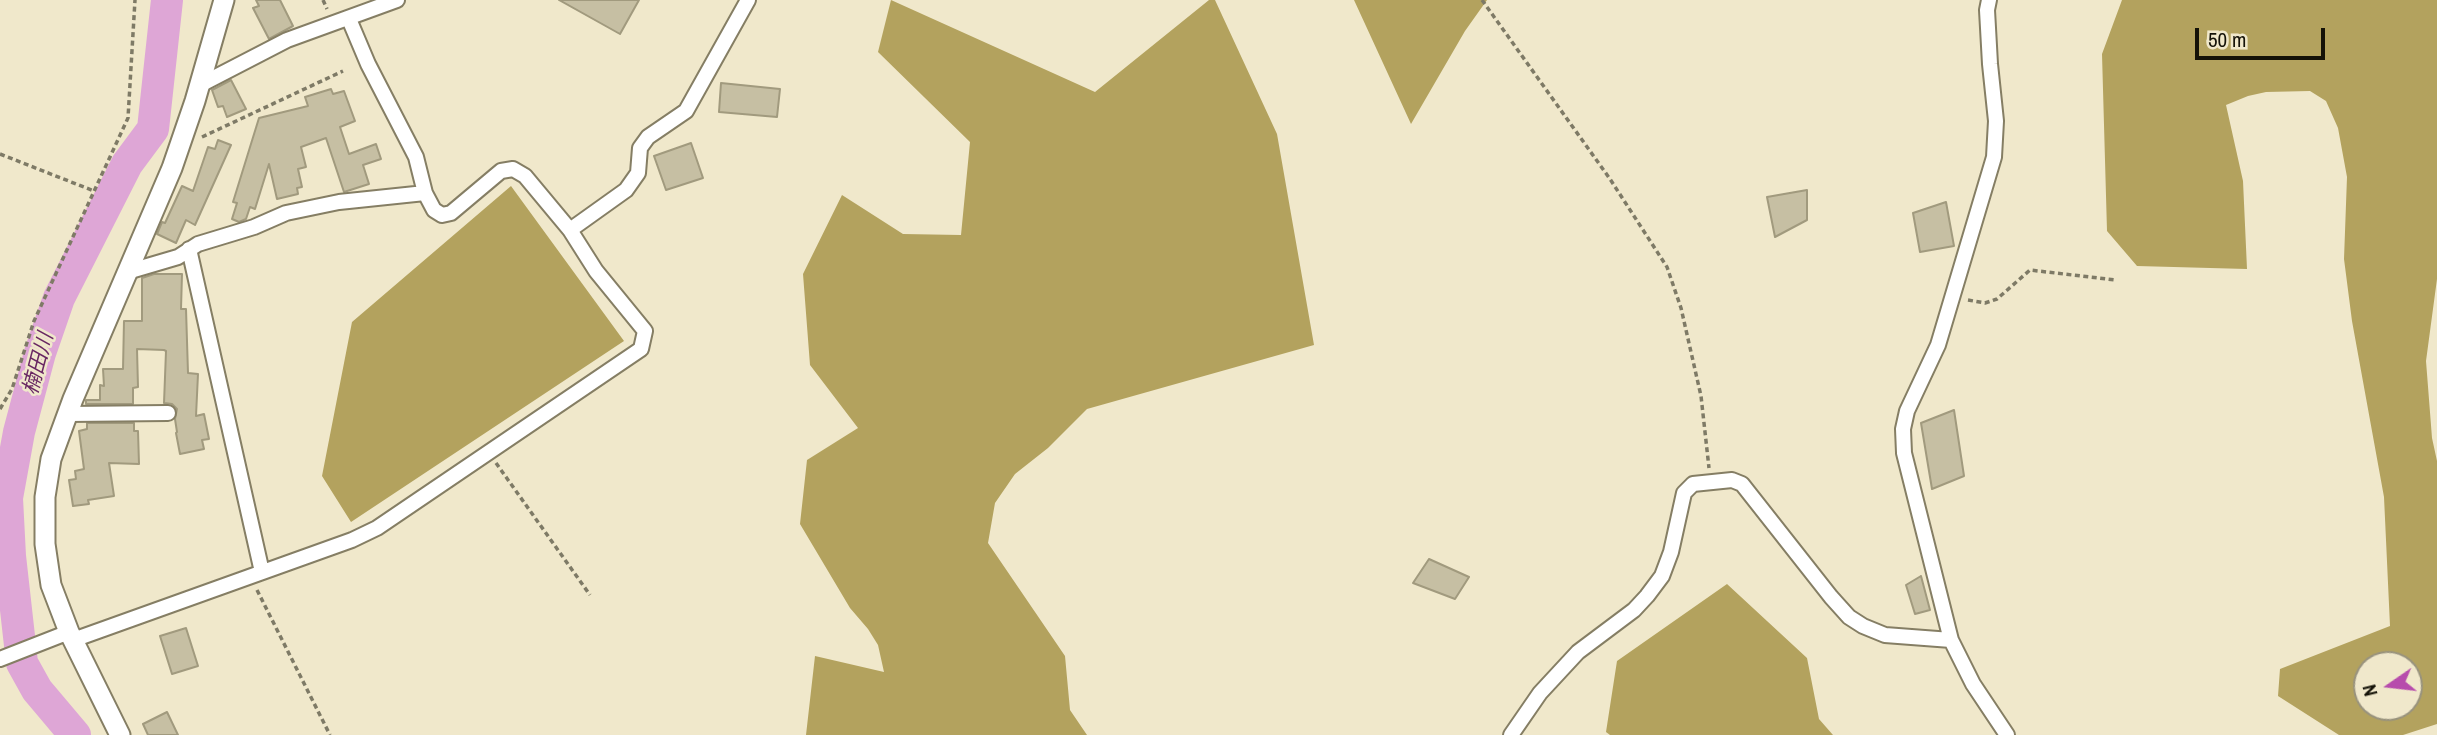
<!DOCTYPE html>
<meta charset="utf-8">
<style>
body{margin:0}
#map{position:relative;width:2437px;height:735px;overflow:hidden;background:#f0e8cb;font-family:"Archivo Narrow",sans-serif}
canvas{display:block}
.north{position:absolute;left:2353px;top:651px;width:70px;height:70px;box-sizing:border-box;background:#f0e8cb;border:2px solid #98927d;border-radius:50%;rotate:256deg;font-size:19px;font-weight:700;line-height:28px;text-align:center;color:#141208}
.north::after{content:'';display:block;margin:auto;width:24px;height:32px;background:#b74cac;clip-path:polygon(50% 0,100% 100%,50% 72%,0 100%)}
.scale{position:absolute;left:2195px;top:28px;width:130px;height:32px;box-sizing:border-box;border:4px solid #141208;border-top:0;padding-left:9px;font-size:21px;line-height:24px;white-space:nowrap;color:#141208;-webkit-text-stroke:5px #f0e8cb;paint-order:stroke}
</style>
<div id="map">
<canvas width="2437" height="735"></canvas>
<div class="north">N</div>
<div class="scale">50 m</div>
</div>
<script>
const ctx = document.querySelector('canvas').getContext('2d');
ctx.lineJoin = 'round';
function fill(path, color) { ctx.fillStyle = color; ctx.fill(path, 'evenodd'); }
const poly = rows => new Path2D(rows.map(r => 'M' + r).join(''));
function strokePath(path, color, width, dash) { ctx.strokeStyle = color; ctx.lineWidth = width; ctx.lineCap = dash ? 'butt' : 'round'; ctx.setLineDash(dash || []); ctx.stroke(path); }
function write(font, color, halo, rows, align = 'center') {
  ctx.font = font + ' "Archivo Narrow","Noto Sans JP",sans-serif'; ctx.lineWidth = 5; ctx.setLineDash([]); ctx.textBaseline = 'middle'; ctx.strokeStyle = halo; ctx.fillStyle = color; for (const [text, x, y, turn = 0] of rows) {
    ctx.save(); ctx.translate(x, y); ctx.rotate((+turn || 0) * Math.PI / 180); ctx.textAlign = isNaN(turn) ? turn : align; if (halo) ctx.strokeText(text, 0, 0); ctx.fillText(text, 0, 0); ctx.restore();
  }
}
const forest = poly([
 [891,0,1095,92,1209,0,1215,0,1277,134,1314,345,1087,409,1048,448,1015,474,995,503,988,543,1065,656,1070,710,1087,735,806,735,815,656,884,672,878,645,868,629,850,608,800,524,807,460,858,428,810,365,803,274,842,195,903,234,961,235,970,142,878,52],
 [1354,0,1487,0,1465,31,1411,124],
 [2122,0,2437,0,2437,279,2426,361,2432,438,2437,461,2437,724,2403,735,2339,735,2278,696,2280,669,2390,626,2384,497,2352,321,2344,259,2347,177,2338,128,2326,101,2310,91,2266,92,2248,96,2226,105,2243,181,2247,269,2137,266,2107,231,2102,54],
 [2367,665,2409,665,2409,707,2367,707],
 [511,186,624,341,351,522,322,476,352,322],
 [1727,584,1807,658,1819,719,1833,735,1610,735,1606,732,1617,661]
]);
const river = poly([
 [75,735,37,690,22,663,10,556,7,498,19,432,40,353,59,298,127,164,153,129,167,0]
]);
const building = poly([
 [256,0,280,0,293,26,269,39,253,8,259,6,256,0],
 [559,0,639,0,620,34,559,0],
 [231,80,246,109,227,117,223,106,218,107,212,90,231,80],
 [721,83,780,89,777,117,719,112,721,83],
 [331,89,333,94,344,91,355,121,340,127,349,154,376,144,381,159,363,165,369,184,344,192,326,138,301,147,306,167,298,169,302,187,297,188,298,194,277,199,269,164,255,209,250,207,246,219,239,222,232,219,237,203,233,202,259,118,308,106,305,97,331,89],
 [218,140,231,145,195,225,186,220,176,243,157,234,162,222,165,223,182,186,193,191,208,147,215,149,218,140],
 [691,143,703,178,666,190,654,156,691,143],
 [1807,190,1807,220,1775,237,1767,197,1807,190],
 [1946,202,1954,246,1920,252,1913,213,1946,202],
 [154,274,182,274,181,309,186,309,188,373,198,374,196,416,204,414,209,439,202,440,204,449,180,454,176,433,177,432,175,419,177,409,172,404,164,403,166,351,164,350,137,349,138,387,133,388,133,404,86,404,86,400,100,400,100,385,104,386,103,369,123,369,124,321,142,321,142,278,154,274],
 [1954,410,1964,476,1932,489,1921,423,1954,410],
 [87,423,134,423,134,431,138,431,139,464,109,463,114,496,88,500,89,504,73,506,69,480,76,479,75,471,84,469,79,431,87,429,87,423],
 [1429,559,1469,577,1455,599,1413,583,1429,559],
 [1921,576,1930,610,1915,614,1906,585,1921,576],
 [186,628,198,666,172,674,160,636,186,628],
 [167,712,178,735,148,735,143,724,167,712]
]);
const path = poly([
 [323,0,327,9],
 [1482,0,1610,179,1667,267,1681,308,1701,396,1709,468],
 [202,137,343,71],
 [0,154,94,191],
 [1968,300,1985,303,1997,299,2030,270,2115,280],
 [0,409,12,389,34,321,128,118,135,0],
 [496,463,590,595],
 [257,590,330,735]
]);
const street = poly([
 [1989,0,1987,10,1990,64,1996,121,1994,157,1938,345,1907,411,1903,429,1904,453,1951,640,1973,684,2007,735],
 [200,85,287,40,397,0],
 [570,230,626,190,638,173,640,148,648,137,686,111,748,0],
 [189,249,262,572],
 [127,272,178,257,198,244,254,227,286,213,339,202,425,193],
 [68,414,168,413],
 [73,640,352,540,377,528,641,349,645,331,596,271,570,230,525,176,513,169,501,171,451,213,442,215,434,210,425,193,416,157,368,64,349,19],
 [0,659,69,632],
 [1511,735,1540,693,1578,652,1634,610,1647,596,1662,576,1671,552,1684,493,1693,484,1732,480,1742,484,1831,597,1849,617,1863,626,1885,635,1951,640]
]);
const secondary = poly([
 [120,735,69,632,51,585,45,544,45,497,51,459,73,399,172,168,195,101,224,0]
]);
const waterNames = [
 ["楠田川",39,364,-75]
];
fill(forest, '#b3a25e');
strokePath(river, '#dea6d6', 32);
fill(building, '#c6bfa3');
strokePath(building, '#a19a7e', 2);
strokePath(street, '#857e64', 18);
strokePath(secondary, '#857e64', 23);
strokePath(path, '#7e7a66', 3.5, [5, 3.5]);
strokePath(street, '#fff', 14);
strokePath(secondary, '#fff', 19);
write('italic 21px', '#692863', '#f0e8cb', waterNames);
</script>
